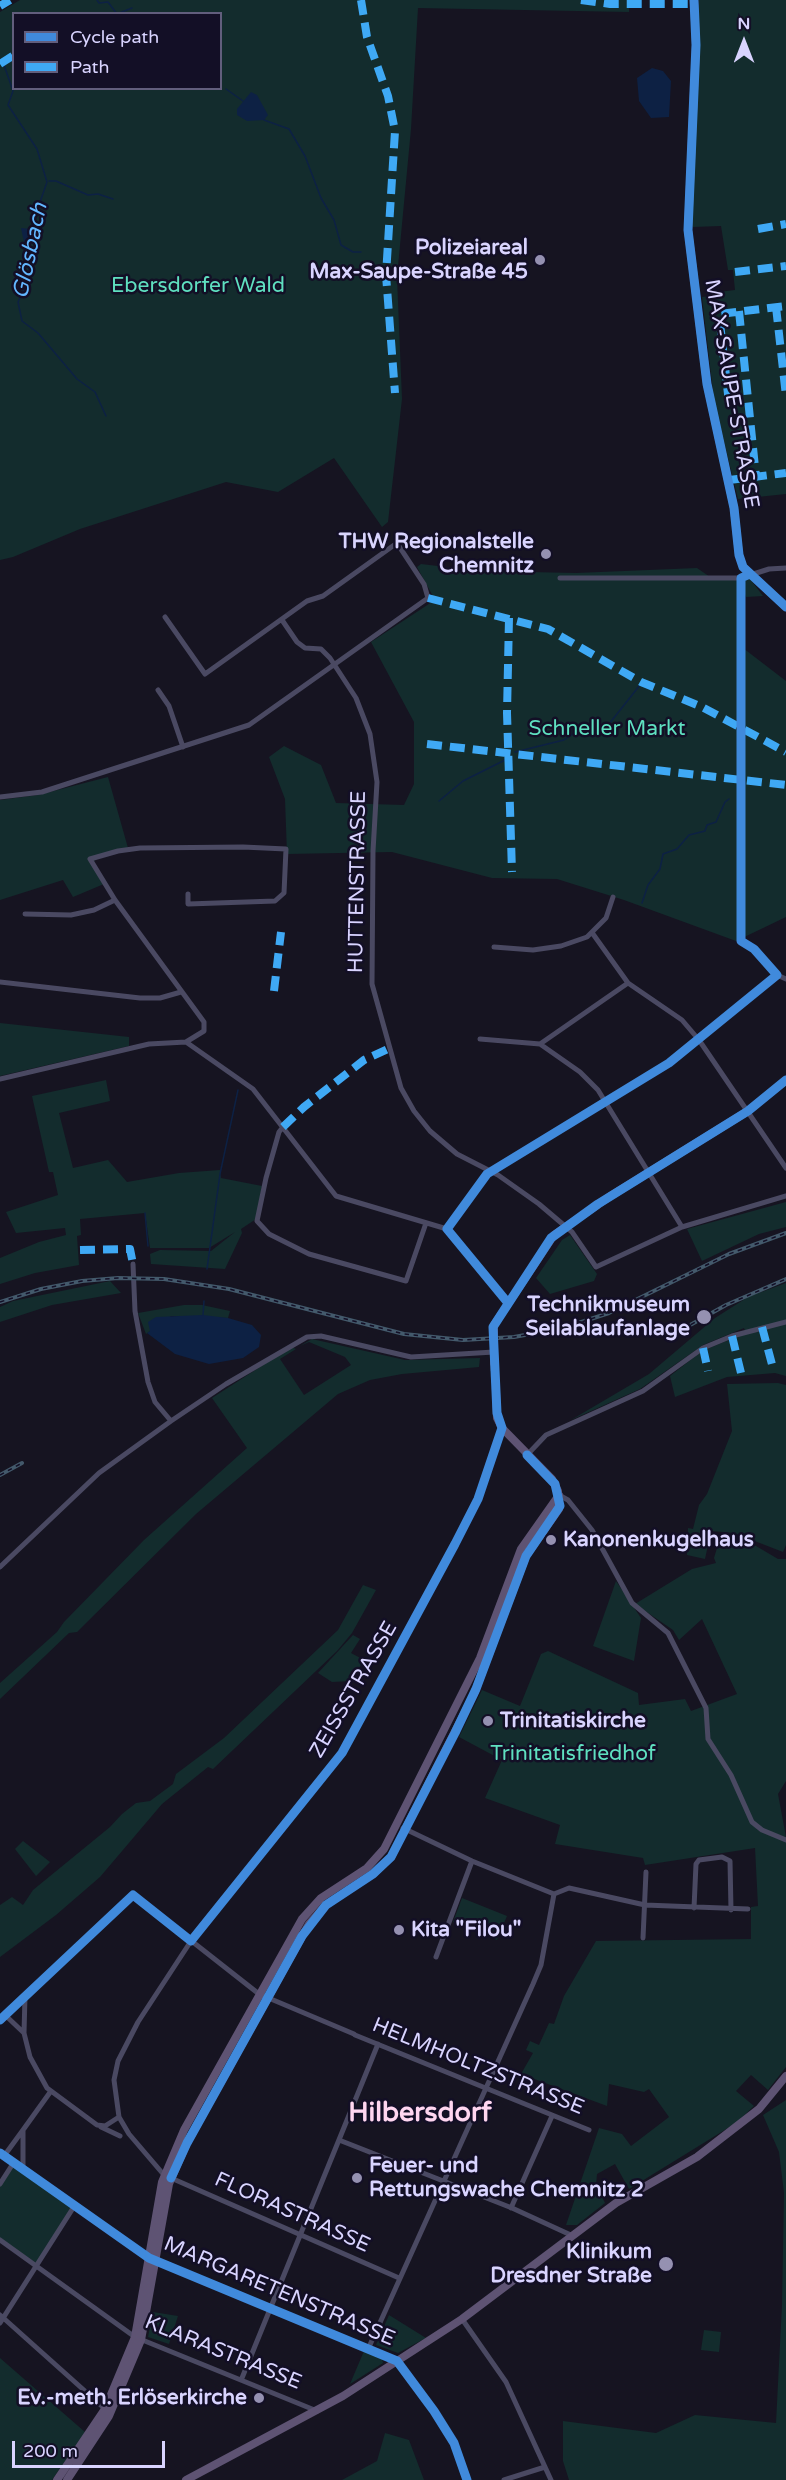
<!DOCTYPE html>
<meta charset="utf-8">
<style>
body{margin:0}
#map{position:relative;width:786px;height:2480px;overflow:hidden;background:#161421;font-family:"Varela Round",sans-serif}
canvas{display:block}
.legend{position:absolute;left:12px;top:12px;width:210px;height:78px;box-sizing:border-box;background:#130f26;border:2px solid #625e7d;margin:0;padding:8px 10px;list-style:none;font-size:18px;color:#d9d4ff}
.legend li{display:flex;align-items:center;gap:12px;height:30px}
.legend b{width:30px;border:2px solid #625e7d}
.north{position:absolute;left:714px;top:12px;width:60px;height:60px;-webkit-text-stroke:4px #130f26;paint-order:stroke;rotate:0deg;font-size:16px;font-weight:700;line-height:24px;text-align:center;color:#d9d4ff}
.north::after{content:'';display:block;margin:auto;width:21px;height:27px;background:#d9d4ff;clip-path:polygon(50% 0,100% 100%,50% 72%,0 100%)}
.scale{position:absolute;left:12px;top:2441px;width:153px;height:27px;box-sizing:border-box;border:3px solid #d9d4ff;border-top:0;padding-left:8px;font-size:18px;line-height:21px;white-space:nowrap;color:#d9d4ff;-webkit-text-stroke:4px #130f26;paint-order:stroke}
</style>
<div id="map">
<canvas width="786" height="2480"></canvas>
<ul class="legend">
<li><b style="height:8px;background:#408adc"></b>Cycle path</li>
<li><b style="height:8px;background:#3fa9f5"></b>Path</li>
</ul>
<div class="north">N</div>
<div class="scale">200 m</div>
</div>
<script>
const ctx = document.querySelector('canvas').getContext('2d');
ctx.lineJoin = 'round';
function fill(path, color) { ctx.fillStyle = color; ctx.fill(path, 'evenodd'); }
const poly = rows => new Path2D(rows.map(r => 'M' + r).join(''));
function strokePath(path, color, width, dash) { ctx.strokeStyle = color; ctx.lineWidth = width; ctx.lineCap = dash ? 'butt' : 'round'; ctx.setLineDash(dash || []); ctx.stroke(path); }
function write(font, color, halo, rows, align = 'center') {
  ctx.font = font + ' "Varela Round",sans-serif'; ctx.lineWidth = 5; ctx.setLineDash([]); ctx.textBaseline = 'middle'; ctx.strokeStyle = halo; ctx.fillStyle = color; for (const [text, x, y, turn = 0] of rows) {
    ctx.save(); ctx.translate(x, y); ctx.rotate((+turn || 0) * Math.PI / 180); ctx.textAlign = isNaN(turn) ? turn : align; if (halo) ctx.strokeText(text, 0, 0); ctx.fillText(text, 0, 0); ctx.restore();
  }
}
const green = poly([
 [20,0,629,0,629,12,418,8,411,129,397,277,402,399,388,522,382,527,334,458,278,492,226,482,80,529,13,557,0,560,0,12],
 [14,14,220,14,220,88,14,88],
 [699,0,786,0,786,494,738,499,714,400,702,297,710,296,710,293,735,290,733,270,728,270,721,226,693,227,692,224],
 [421,564,480,571,576,573,697,568,713,579,747,575,763,596,746,597,741,584,743,648,786,681,786,917,736,941,624,900,557,879,492,878,392,852,287,854,285,799,269,757,284,746,321,765,336,803,404,805,414,784,414,722,371,642,435,600,417,567],
 [108,777,128,848,95,860,93,864,104,884,73,897,63,880,0,900,0,800,38,795],
 [0,1023,129,1037,129,1046,0,1076],
 [106,1080,110,1101,59,1113,73,1168,108,1160,127,1182,179,1173,220,1170,221,1178,262,1186,256,1219,241,1229,242,1233,225,1269,151,1264,150,1254,160,1250,211,1251,235,1232,209,1248,150,1248,145,1213,80,1219,81,1235,77,1236,79,1265,35,1273,0,1284,0,1258,39,1242,66,1235,65,1228,16,1233,6,1212,58,1195,53,1172,49,1172,32,1096],
 [786,1202,786,1227,759,1234,702,1261,687,1229],
 [570,1235,597,1274,594,1281,550,1294,536,1278,562,1240],
 [110,1281,121,1293,52,1305,0,1322,0,1307,13,1301],
 [786,1283,786,1376,775,1373,727,1377,675,1397,670,1376,702,1351,746,1333,744,1328,703,1345,640,1389,571,1420,649,1374,715,1318,748,1297],
 [184,1305,202,1305,230,1311,228,1318,171,1316,146,1334,138,1313],
 [312,1339,405,1360,480,1358,479,1367,402,1374,370,1380,338,1394,196,1514,77,1632,69,1633,0,1699,0,1683,57,1632,64,1622,144,1540,247,1448,212,1398,291,1347,296,1349,280,1359,304,1395,351,1365,345,1357,309,1342,300,1346],
 [778,1383,786,1385,786,1545,783,1552,734,1533,711,1531,705,1559,687,1555,688,1528,693,1529,699,1505,707,1494,732,1431,727,1384],
 [727,1538,751,1543,778,1559,786,1559,786,1781,778,1794,786,1837,756,1829,786,1842,786,2067,768,2090,751,2075,736,2091,754,2106,736,2123,629,2189,615,2164,597,2174,596,2185,605,2203,577,2225,566,2225,599,2128,622,2134,631,2146,669,2117,649,2089,644,2092,609,2084,607,2106,521,2074,533,2053,526,2050,530,2041,539,2045,549,2023,554,2024,564,1996,596,1941,751,1939,751,1907,758,1906,755,1848,645,1865,643,1858,555,1844,560,1825,485,1798,502,1760,459,1737,482,1690,520,1706,541,1654,548,1651,638,1693,639,1705,685,1699,691,1711,737,1694,702,1619,679,1640,673,1630,635,1604,692,1569,716,1563,714,1558,717,1548],
 [616,1581,641,1618,634,1661,593,1646],
 [363,1585,376,1590,352,1633,337,1651,213,1769,208,1767,162,1804,100,1877,56,1915,0,1957,0,1905,12,1897,23,1905,33,1890,110,1827,122,1814,136,1803,150,1801,173,1784,176,1774,224,1738,338,1630],
 [353,1635,360,1639,351,1653,364,1660,351,1681,332,1682,318,1673],
 [23,1841,50,1862,36,1876,15,1849],
 [462,1898,507,1916,497,1940,453,1922],
 [786,2100,786,2480,569,2480,563,2461,563,2421,656,2433,695,2415,776,2423,782,2305,784,2193,779,2152,763,2115],
 [14,2164,73,2205,37,2264,0,2238,0,2186],
 [153,2312,178,2316,169,2344,148,2337],
 [389,2315,426,2338,398,2353,376,2345],
 [704,2330,721,2332,719,2352,701,2350],
 [364,2351,382,2358,383,2363,350,2384],
 [0,2358,85,2432,52,2480,0,2480],
 [385,2433,409,2440,424,2480,342,2480,377,2461]
]);
const water = poly([
 [652,68,663,71,671,81,669,117,651,118,639,101,637,78],
 [251,92,257,95,268,115,264,120,247,121,237,115,237,109],
 [21,228,40,230,39,235,27,247,25,247],
 [203,1315,228,1318,252,1325,261,1335,259,1347,243,1358,209,1364,175,1354,147,1333,150,1331,148,1322,156,1317]
]);
const stream = poly([
 [97,0,99,3,108,2,117,14],
 [117,14,132,8],
 [0,59,1,61],
 [4,65,13,91,8,105,37,149,47,182,31,228],
 [226,89,243,101],
 [264,120,289,129,305,156,321,198,334,220,341,245,353,252,361,252],
 [49,181,56,181,88,195,98,194,113,199],
 [27,248,30,277,18,302,22,321,38,333,77,379,95,392,106,416],
 [515,752,564,740,573,734,595,731,609,724,640,685],
 [439,801,463,781,505,760],
 [642,903,648,885,660,869,663,854,677,849,689,835,705,831,707,825,716,822,725,802,729,799],
 [145,1213,148,1246],
 [207,1269,220,1174,238,1090],
 [203,1315,204,1301]
]);
const primaryTunnel = poly([
 [494,1363,496,1392]
]);
const street = poly([
 [560,578,741,578,769,569,786,568],
 [282,620,297,642,305,648,321,649,330,658,356,698,370,734,377,782,373,851,372,984,401,1088,414,1111,430,1131,457,1154,498,1175,539,1204,572,1232,596,1267,682,1227,786,1196],
 [158,690,169,706,183,747],
 [0,797,42,792,249,725,428,598,424,584,397,543,323,596,307,601,205,674,165,617],
 [25,914,71,915,94,910,115,900],
 [593,934,628,983,682,1020,699,1040,786,1168],
 [741,941,754,949,777,975,786,979],
 [494,947,533,950,561,946,587,937,606,918,613,897],
 [0,982,140,998,160,998,181,992],
 [480,1039,540,1044,628,983],
 [186,1042,204,1031,204,1022,115,900,90,859,118,851,140,848,243,847,286,849,284,893,275,901,188,904,188,894],
 [540,1044,580,1072,598,1090,682,1227],
 [0,1079,149,1044,186,1042,253,1089,336,1196,447,1229,508,1303],
 [283,1127,279,1132,266,1178,257,1221,269,1234,309,1254,406,1281,426,1223],
 [447,1229,490,1172,669,1063,777,975],
 [133,1264,135,1311,148,1382,155,1402,171,1421,226,1384,307,1337,321,1336,411,1357,494,1352],
 [527,1455,546,1435,643,1391,703,1348,732,1336,786,1322],
 [559,1495,568,1500,592,1530,632,1603,668,1633,706,1708,708,1739,731,1775,752,1822,762,1830,786,1840],
 [0,1567,99,1473,171,1421],
 [403,1828,472,1861,554,1894,569,1888,645,1905,748,1909],
 [694,1908,696,1864,699,1860,722,1857,730,1861,731,1910],
 [643,1938,646,1872],
 [436,1957,472,1861],
 [5,2015,24,2033,25,1996],
 [0,2020,133,1895,259,1994,354,2034],
 [24,2033,30,2057,47,2088,97,2125,105,2126,119,2117],
 [355,2035,589,2130],
 [101,2127,120,2136],
 [23,2130,51,2091],
 [339,2140,512,2208,573,2236],
 [0,2153,149,2258,397,2361,434,2411,454,2443,467,2480],
 [4,2156,23,2130,23,2168],
 [164,2175,129,2134,119,2117,114,2080,118,2061,138,2022,191,1941,329,1770,355,1731,478,1499,502,1428],
 [171,2178,399,2278],
 [0,2184,14,2162],
 [511,2208,552,2116],
 [0,2240,135,2337,317,2411],
 [0,2315,105,2409],
 [462,2319,506,2382,551,2480],
 [0,2323,75,2205],
 [369,2347,533,1984,541,1965,554,1894],
 [242,2378,378,2044],
 [504,2480,545,2467]
]);
const secondary = poly([
 [694,0,696,45,688,230,707,384,734,508,739,555,743,567,786,607]
]);
const primary = poly([
 [494,1363,494,1325,554,1235,609,1197,748,1111,786,1080],
 [57,2480,105,2409,135,2337,162,2182,184,2130,302,1919,321,1898,367,1868,384,1849,480,1658,521,1549,559,1495],
 [67,2480,109,2416,141,2340,169,2184,187,2143,309,1924,326,1905,373,1874,391,1857,474,1694,526,1556,559,1509,558,1491,552,1479,502,1428,497,1418,496,1392],
 [186,2480,343,2396,462,2319,616,2203,697,2157,759,2109,786,2076]
]);
const rail = poly([
 [0,1302,41,1289,82,1281,118,1278,164,1279,229,1289,404,1334,463,1340,514,1337,563,1328,609,1313,729,1254,786,1233],
 [683,1329,726,1305,786,1279],
 [0,1475,22,1463]
]);
const quiet = poly([
 [361,0,367,37,388,96,395,131,386,275,395,393],
 [581,0,610,4,694,4],
 [0,6,10,0],
 [0,64,14,55],
 [758,229,786,224],
 [735,272,786,266],
 [776,307,786,396],
 [739,311,756,477],
 [729,403,719,314,786,306],
 [729,480,786,473],
 [428,598,548,629,641,682,702,707,786,752],
 [509,618,507,713,512,872],
 [427,744,786,785],
 [274,991,281,932],
 [283,1127,304,1107,364,1060,390,1048],
 [80,1250,130,1249,133,1264],
 [762,1327,773,1368],
 [732,1336,741,1373],
 [703,1348,708,1371]
]);
const cycleway = poly([
 [694,0,696,45,688,230,707,384,734,508,739,555,743,567,786,607],
 [508,1303,447,1229,487,1174,669,1063,777,975,754,949,741,941,741,578,750,574],
 [0,2020,133,1895,191,1941,342,1753,455,1544,478,1499,502,1428,497,1413,493,1327,551,1238,598,1204,748,1111,786,1080],
 [0,2153,149,2258,397,2361,434,2411,454,2443,467,2480],
 [171,2178,187,2143,302,1936,326,1905,373,1874,391,1857,455,1733,476,1689,526,1556,560,1506,555,1484,527,1455]
]);
const markers = [
 [540,260,6,"#9591b1"],
 [546,554,6,"#9591b1"],
 [704,1317,8,"#9591b1"],
 [551,1540,6,"#9591b1"],
 [488,1721,6,"#9591b1"],
 [399,1930,6,"#9591b1"],
 [357,2178,6,"#9591b1"],
 [666,2264,8,"#9591b1"],
 [259,2398,6,"#9591b1"]
];
const poiNames = [
 ["Polizeiareal",528,248],
 ["Max-Saupe-Straße 45",528,272],
 ["THW Regionalstelle",534,542],
 ["Chemnitz",534,566],
 ["Technikmuseum",690,1305],
 ["Seilablaufanlage",690,1329],
 ["Kanonenkugelhaus",563,1540,"left"],
 ["Trinitatiskirche",500,1721,"left"],
 ["Kita \"Filou\"",411,1930,"left"],
 ["Feuer- und",369,2166,"left"],
 ["Rettungswache Chemnitz 2",369,2190,"left"],
 ["Klinikum",652,2252],
 ["Dresdner Straße",652,2276],
 ["Ev.-meth. Erlöserkirche",247,2398]
];
const parkNames = [
 ["Ebersdorfer Wald",198,286],
 ["Schneller Markt",607,729],
 ["Trinitatisfriedhof",573,1754]
];
const streetNames = [
 ["MAX-SAUPE-STRASSE",731,394,80],
 ["HUTTENSTRASSE",358,882,-89],
 ["ZEISSSTRASSE",354,1690,-60],
 ["HELMHOLTZSTRASSE",478,2067,22],
 ["FLORASTRASSE",292,2213,24],
 ["MARGARETENSTRASSE",279,2292,23],
 ["KLARASTRASSE",223,2353,22]
];
const waterNames = [
 ["Glösbach",31,251,-78]
];
const districtNames = [
 ["Hilbersdorf",420,2114]
];
fill(green, '#132c2d');
fill(water, '#0d2144');
strokePath(stream, '#0d2144', 1.5);
strokePath(primaryTunnel, '#333142', 8, [8, 4]);
strokePath(street, '#4a4962', 5);
strokePath(secondary, '#575674', 8);
strokePath(primary, '#5e5373', 8);
strokePath(rail, '#43596b', 4);
strokePath(rail, '#130f26', 1.5, [4.5]);
strokePath(quiet, '#3fa9f5', 8, [15, 8]);
strokePath(cycleway, '#408adc', 9);
for (const [x, y, r, color] of markers) { const dot = new Path2D(); dot.arc(x, y, r, 0, 2 * Math.PI); ctx.fillStyle = color; ctx.fill(dot); strokePath(dot, '#130f26', 2); }
write('bold 21px', '#d9d4ff', '#130f26', poiNames, 'right');
write('21px', '#5fe0c0', '#130f26', parkNames);
write('21px', '#d9d4ff', '#130f26', streetNames);
write('italic 22px', '#62b6ff', '#130f26', waterNames);
write('bold 27px', '#ffd6f0', '#130f26', districtNames);
</script>
